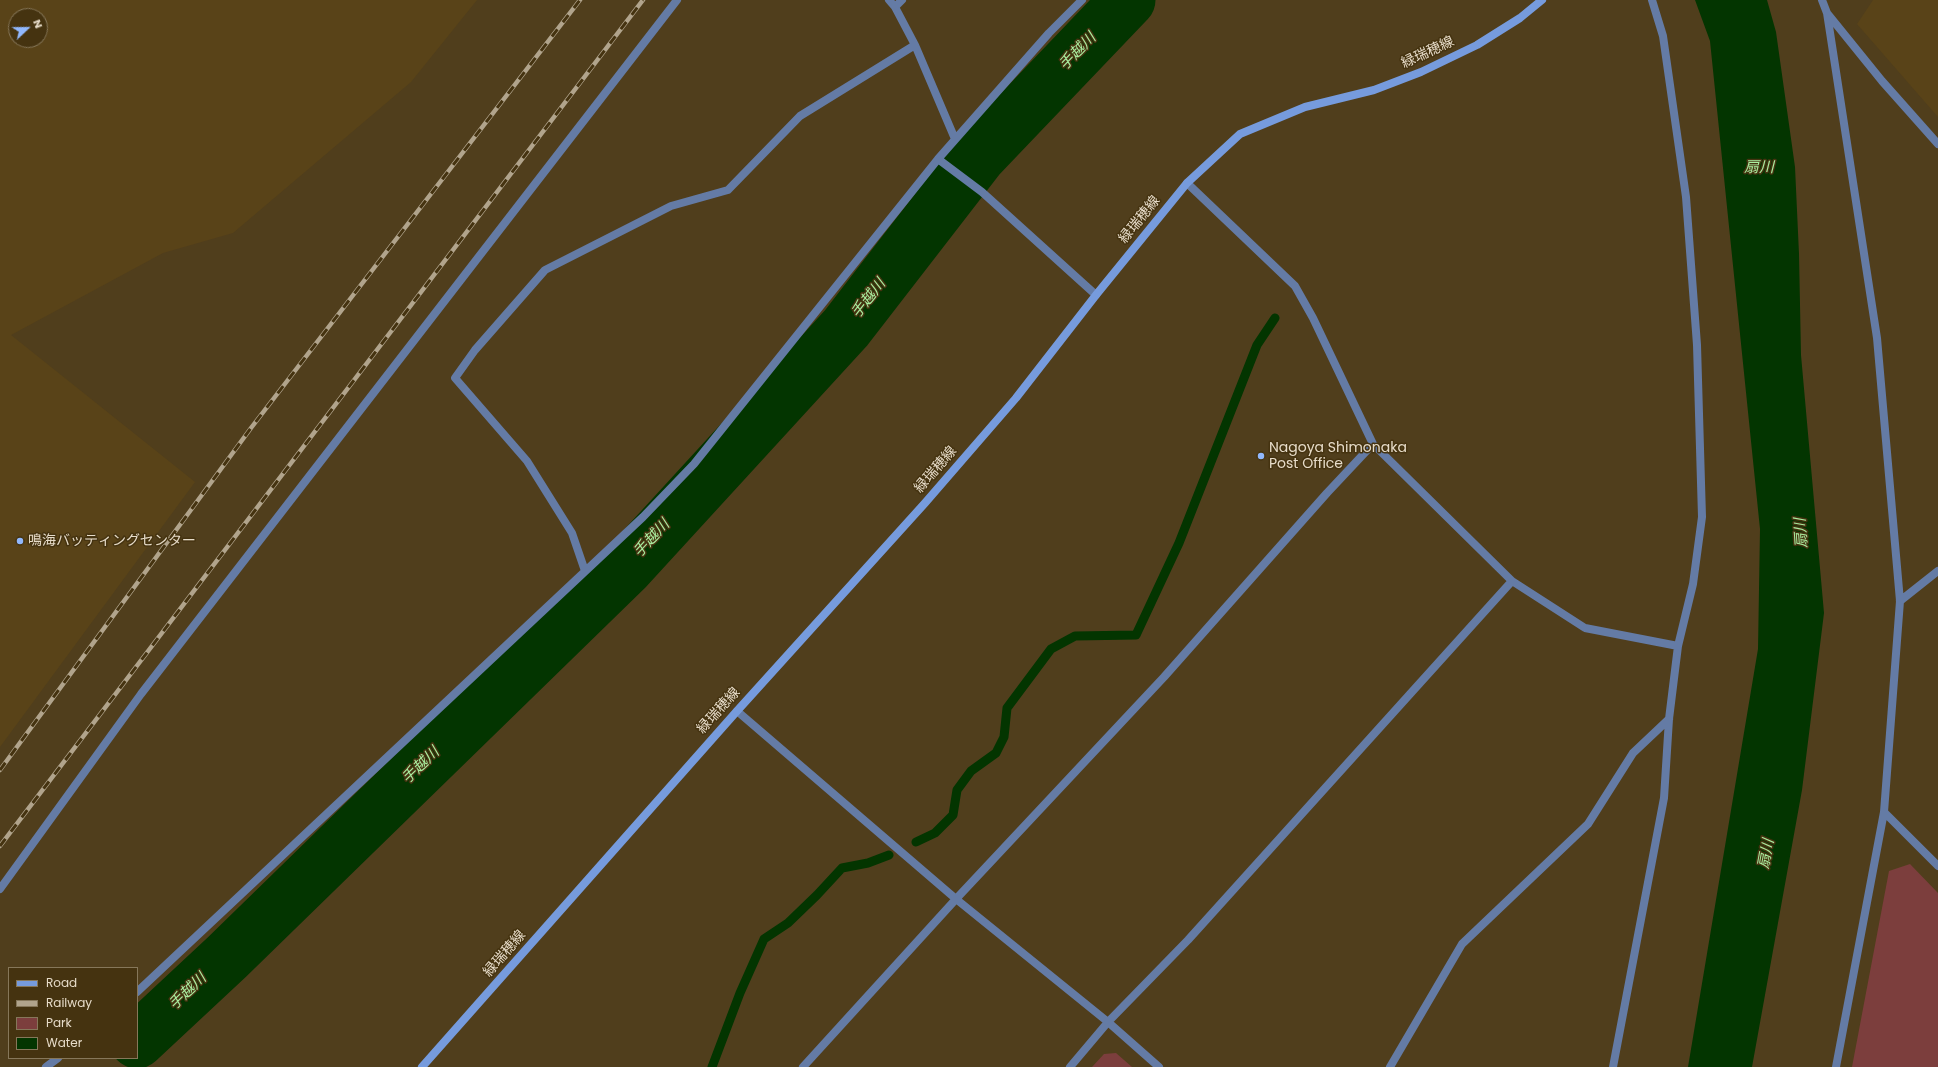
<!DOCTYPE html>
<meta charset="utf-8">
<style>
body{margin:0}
#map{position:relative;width:1938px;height:1067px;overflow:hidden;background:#503e1c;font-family:Poppins,sans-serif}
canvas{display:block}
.legend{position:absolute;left:8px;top:967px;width:130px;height:92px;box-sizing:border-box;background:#453310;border:1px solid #86775a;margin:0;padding:5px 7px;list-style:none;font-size:12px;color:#e7dcc9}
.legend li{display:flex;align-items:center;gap:8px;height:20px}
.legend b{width:20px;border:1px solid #86775a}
.north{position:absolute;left:8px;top:8px;width:40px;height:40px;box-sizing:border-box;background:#453310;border:1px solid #86775a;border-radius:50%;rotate:68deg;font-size:11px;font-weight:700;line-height:16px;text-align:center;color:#e7dcc9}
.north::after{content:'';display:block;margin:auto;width:14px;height:18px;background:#91b8fd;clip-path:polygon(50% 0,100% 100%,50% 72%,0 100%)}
</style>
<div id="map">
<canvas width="1938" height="1067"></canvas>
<ul class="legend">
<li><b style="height:5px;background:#769bdd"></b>Road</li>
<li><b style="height:5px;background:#b1a48c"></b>Railway</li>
<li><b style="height:11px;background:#7c3e3d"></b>Park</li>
<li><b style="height:11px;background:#033500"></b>Water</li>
</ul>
<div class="north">N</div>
</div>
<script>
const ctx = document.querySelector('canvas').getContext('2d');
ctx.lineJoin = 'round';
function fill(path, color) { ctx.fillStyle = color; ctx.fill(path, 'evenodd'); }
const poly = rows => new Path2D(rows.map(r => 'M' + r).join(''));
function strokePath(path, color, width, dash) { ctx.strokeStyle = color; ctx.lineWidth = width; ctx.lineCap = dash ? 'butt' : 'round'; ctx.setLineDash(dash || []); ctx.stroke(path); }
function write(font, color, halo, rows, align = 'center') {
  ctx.font = font + ' Poppins,"Noto Sans JP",sans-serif'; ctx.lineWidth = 3; ctx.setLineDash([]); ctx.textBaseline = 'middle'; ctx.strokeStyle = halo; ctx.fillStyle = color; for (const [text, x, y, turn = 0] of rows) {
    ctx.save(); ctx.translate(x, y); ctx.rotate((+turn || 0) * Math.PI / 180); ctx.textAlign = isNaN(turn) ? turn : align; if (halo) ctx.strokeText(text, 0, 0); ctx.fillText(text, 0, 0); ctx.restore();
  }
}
const built = poly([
 [0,0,477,0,411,82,233,233,163,253,11,335,195,482,0,747],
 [16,16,40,16,40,40,16,40],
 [1873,0,1938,0,1938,117,1857,24]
]);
const green = poly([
 [1910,864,1938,893,1938,1067,1852,1067,1889,871],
 [1116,1053,1132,1067,1092,1067,1104,1054]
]);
const water = poly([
 [1695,0,1767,0,1776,32,1795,167,1799,254,1801,355,1824,613,1802,790,1752,1067,1688,1067,1758,649,1760,529,1710,41]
]);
const stream = poly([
 [916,842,935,833,953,815,957,790,971,771,996,753,1004,737,1007,708,1051,649,1075,636,1136,635,1179,543,1257,345,1275,318],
 [712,1067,740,993,764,939,788,923,817,895,842,868,868,863,889,855]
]);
const river = poly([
 [137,1041,227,957,627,567,846,328,979,156,1128,0]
]);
const street = poly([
 [889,0,895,7],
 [902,0,895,7,915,45,955,139],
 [1822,0,1827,13,1882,81,1938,144],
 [1827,13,1877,338,1900,601,1884,812],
 [938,159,982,192,1096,295],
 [1187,183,1295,286,1313,318,1373,444,1512,581,1585,628,1678,646],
 [585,571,572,533,527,461,455,378,475,350,545,270,671,206,728,190,800,116,915,45],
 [1900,601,1938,571],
 [737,711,956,899,1108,1022,1159,1067],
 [0,889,141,694,677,0],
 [137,992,643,517,694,464,938,159,1049,33,1082,0],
 [46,1067,58,1058],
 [803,1067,956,899,1164,677,1327,493,1373,444],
 [1070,1067,1108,1022,1188,940,1512,581],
 [1390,1067,1462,944,1588,824,1633,753,1669,719],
 [1613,1067,1664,798,1669,719,1678,646,1693,584,1702,517,1697,345,1686,197,1663,36,1652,0],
 [1836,1067,1884,812,1938,866]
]);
const secondary = poly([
 [422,1067,737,711,925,503,1016,398,1096,295,1187,183,1240,134,1305,107,1374,90,1421,72,1477,45,1520,18,1542,0]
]);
const rail = poly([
 [0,770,251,428,580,0],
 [0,846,643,0]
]);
const markers = [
 [1261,456,4,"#91b8fd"],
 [20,541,4,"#91b8fd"]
];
const streetNames = [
 ["緑瑞穂線",1428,53,-25],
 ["緑瑞穂線",1140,220,-51],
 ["緑瑞穂線",936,470,-49],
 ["緑瑞穂線",719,711,-48],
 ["緑瑞穂線",505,954,-49]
];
const poiNames = [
 ["Nagoya Shimonaka",1269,448],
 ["Post Office",1269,464],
 ["鳴海バッティングセンター",28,541]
];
const waterNames = [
 ["手越川",1078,52,-46],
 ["扇川",1759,168],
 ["手越川",869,299,-52],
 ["扇川",1802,533,-94],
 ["手越川",652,539,-47],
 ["手越川",421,766,-44],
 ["扇川",1767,854,-80],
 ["手越川",188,992,-44]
];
fill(built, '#594318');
fill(green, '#7c3e3d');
fill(water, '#033500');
strokePath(stream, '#033500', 9);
strokePath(river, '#033500', 55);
strokePath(street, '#647ba5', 8);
strokePath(secondary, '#769bdd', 8);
strokePath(rail, '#b1a48c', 4.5);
strokePath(rail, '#453310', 3, [9]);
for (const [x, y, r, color] of markers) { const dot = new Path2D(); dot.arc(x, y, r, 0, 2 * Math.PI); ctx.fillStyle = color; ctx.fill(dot); strokePath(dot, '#453310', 1.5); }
write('14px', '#e7dcc9', '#453310', streetNames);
write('14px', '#e7dcc9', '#453310', poiNames, 'left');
write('italic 15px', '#aaefa0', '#453310', waterNames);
</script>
